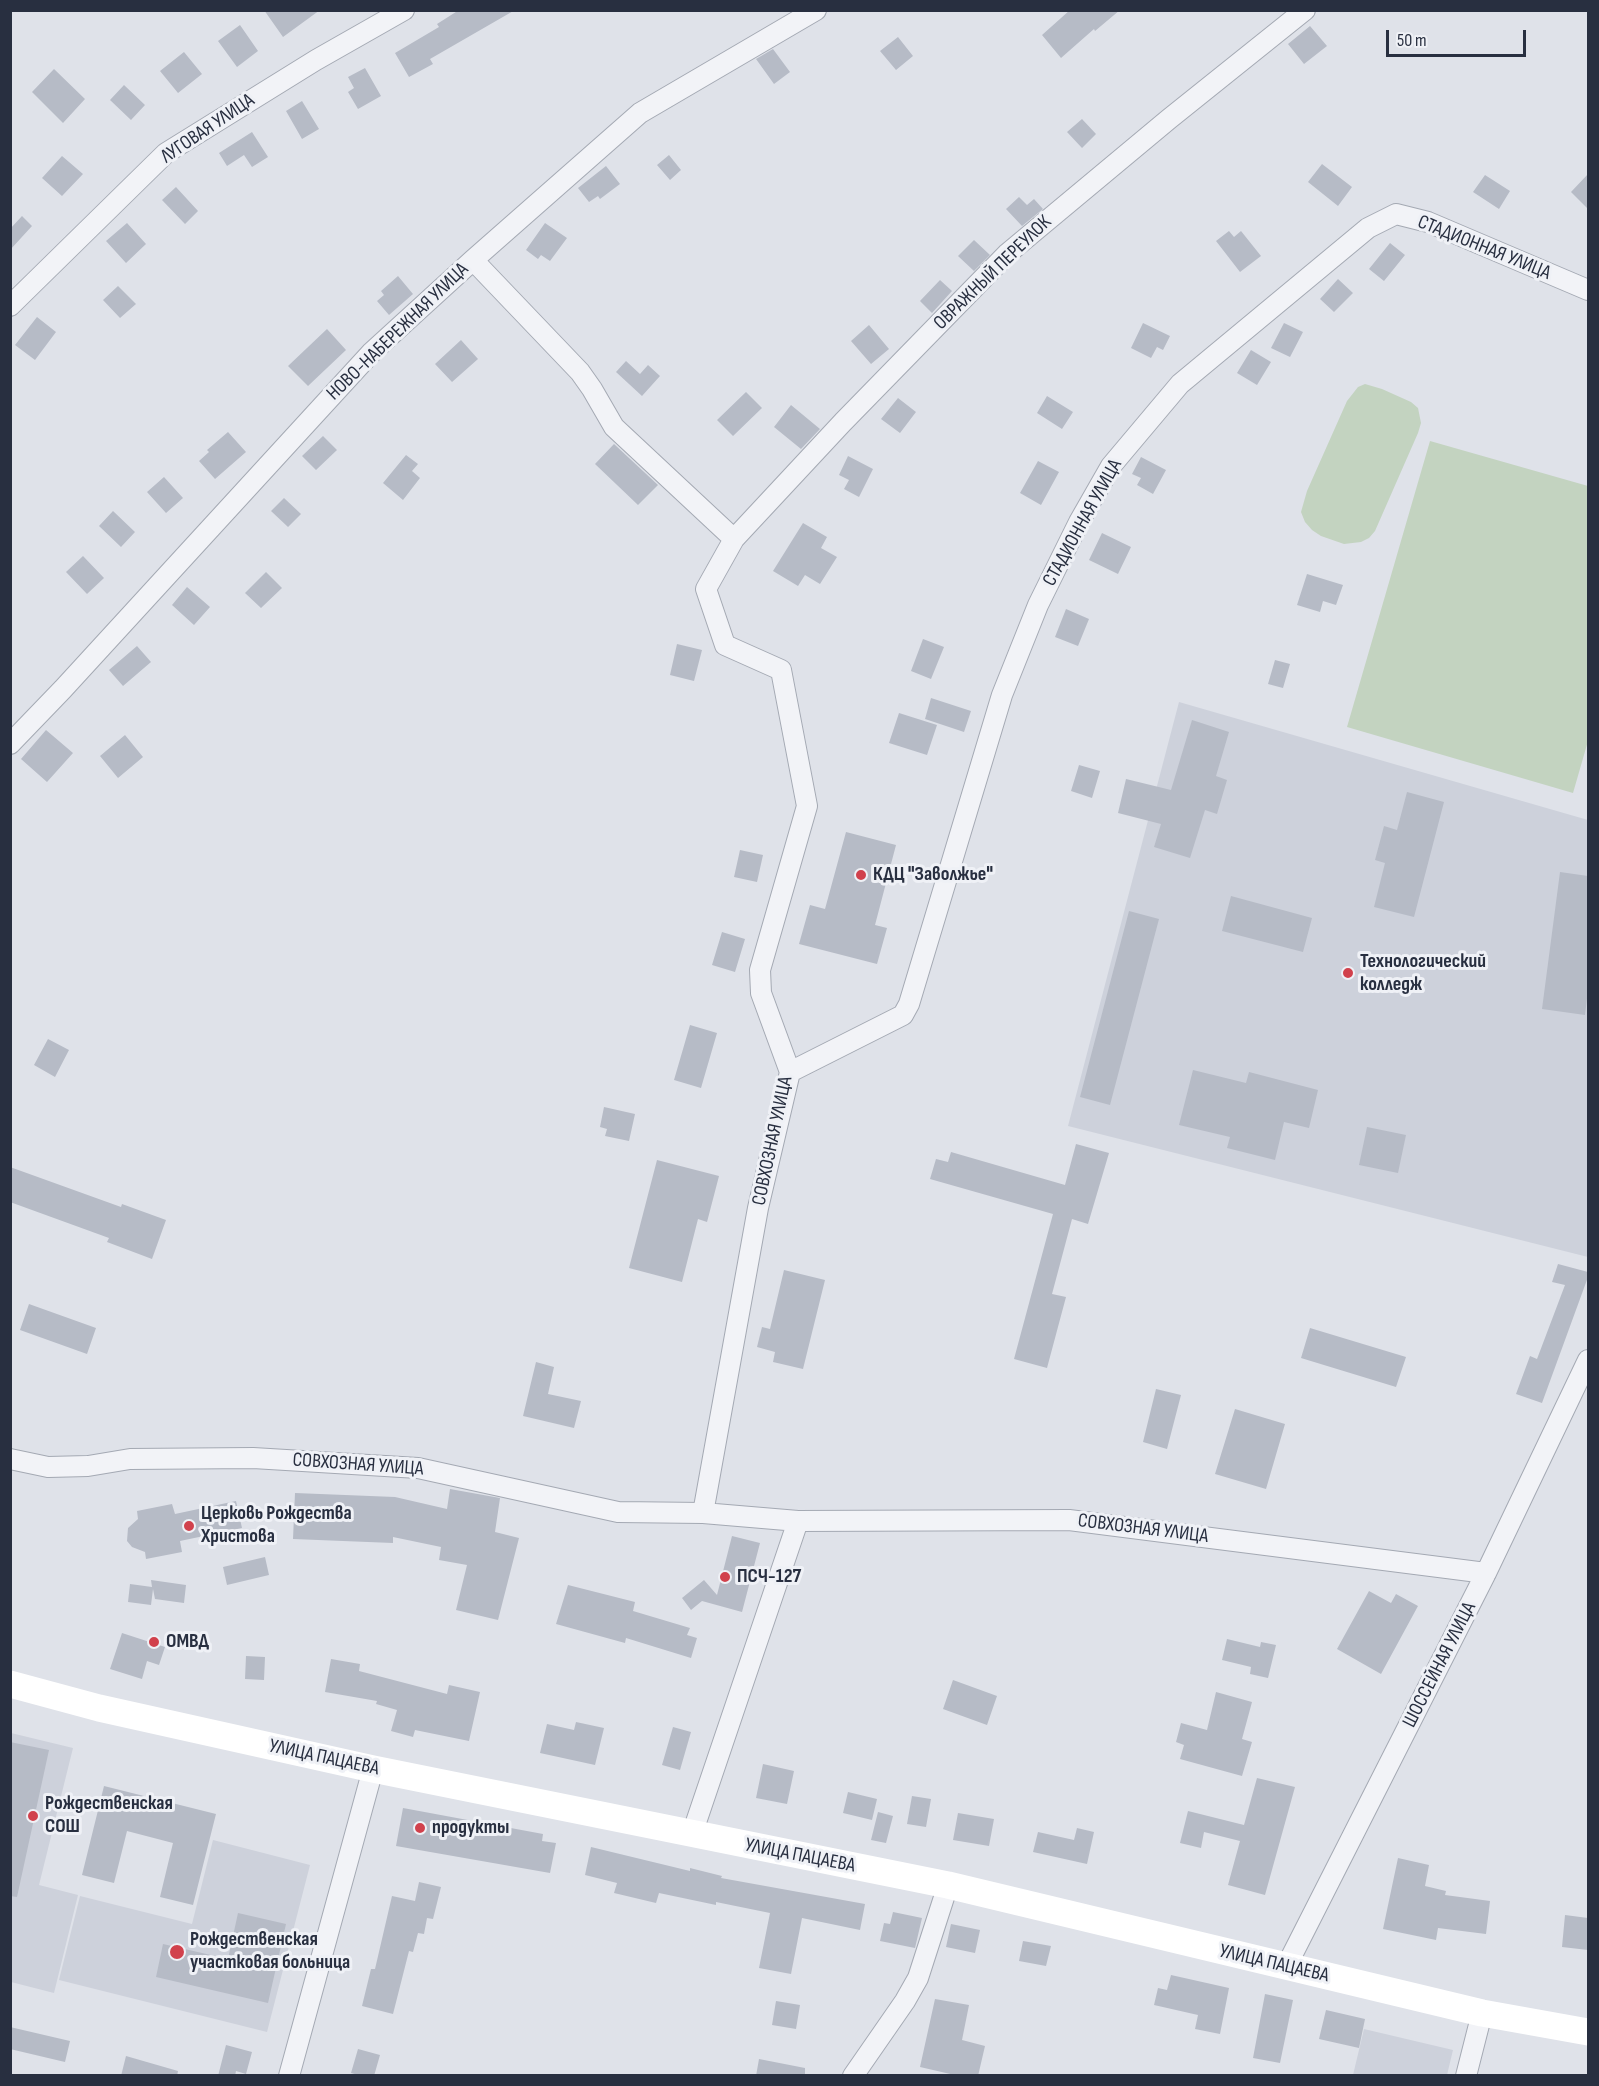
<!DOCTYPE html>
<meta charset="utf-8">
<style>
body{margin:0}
#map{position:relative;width:1599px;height:2086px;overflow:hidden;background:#dfe2e9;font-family:"Sofia Sans Condensed",sans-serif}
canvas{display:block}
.frame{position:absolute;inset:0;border:12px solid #282f40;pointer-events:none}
.scale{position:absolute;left:1386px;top:30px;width:140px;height:27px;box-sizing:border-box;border:3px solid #282f40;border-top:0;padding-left:8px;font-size:18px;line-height:21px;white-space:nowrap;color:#282f40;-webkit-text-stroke:4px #eff1f6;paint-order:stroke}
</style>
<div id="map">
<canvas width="1599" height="2086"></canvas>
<div class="frame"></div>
<div class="scale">50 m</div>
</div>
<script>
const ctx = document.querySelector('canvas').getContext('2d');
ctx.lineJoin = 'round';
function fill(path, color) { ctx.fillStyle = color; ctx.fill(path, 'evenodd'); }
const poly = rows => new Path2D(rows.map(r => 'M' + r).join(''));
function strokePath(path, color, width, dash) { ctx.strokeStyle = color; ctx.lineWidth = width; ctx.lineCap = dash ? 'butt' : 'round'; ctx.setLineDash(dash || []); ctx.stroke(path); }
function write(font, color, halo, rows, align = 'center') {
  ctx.font = font + ' "Sofia Sans Condensed",sans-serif'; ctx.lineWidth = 6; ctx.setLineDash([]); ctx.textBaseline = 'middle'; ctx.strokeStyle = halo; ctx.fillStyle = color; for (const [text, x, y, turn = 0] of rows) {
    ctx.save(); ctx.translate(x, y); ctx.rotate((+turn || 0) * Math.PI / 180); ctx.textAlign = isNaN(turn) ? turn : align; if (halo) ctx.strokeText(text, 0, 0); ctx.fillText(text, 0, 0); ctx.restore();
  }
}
const built = poly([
 [1179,702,1588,820,1588,1257,1068,1126],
 [11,1733,73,1748,39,1885,78,1895,54,1993,11,1982],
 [213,1840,310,1865,267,2032,59,1980,80,1896,192,1924],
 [1364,2029,1453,2050,1447,2075,1353,2075]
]);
const green = poly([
 [1365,384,1382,389,1411,402,1418,408,1421,423,1418,433,1375,531,1369,538,1361,542,1344,544,1321,536,1312,530,1305,522,1301,512,1307,491,1347,401,1358,387],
 [1430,441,1588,486,1588,741,1573,793,1347,727]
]);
const building = poly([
 [264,10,320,10,283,37],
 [459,10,515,10,430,59,433,64,409,77,395,53,439,27,437,24],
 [1070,10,1120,10,1095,31,1094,29,1061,58,1042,35],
 [240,25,258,51,237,67,218,41],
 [1310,26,1327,46,1304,64,1288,44],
 [898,37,913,56,896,70,880,51],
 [773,49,790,72,774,84,756,59],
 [184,52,202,74,178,93,160,71],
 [365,68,381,96,358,109,348,92,354,88,348,77],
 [54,69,85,99,63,123,32,92],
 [124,85,145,105,131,120,110,100],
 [302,101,319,129,302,139,286,111],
 [1082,119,1096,134,1082,148,1067,132],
 [252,132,268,157,252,167,244,155,227,166,219,153],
 [669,155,681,170,670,180,657,165],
 [62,156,83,174,62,196,42,178],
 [1322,164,1352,187,1338,206,1308,182],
 [606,166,620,184,600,199,598,196,589,202,578,188],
 [1588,174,1588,209,1571,192],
 [1485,175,1510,191,1499,209,1473,192],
 [176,187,198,211,185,224,162,200],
 [1019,197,1027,205,1034,199,1043,209,1022,226,1006,209],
 [22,216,32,226,10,250,10,229],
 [127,223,146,244,126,263,106,241],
 [545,223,567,238,550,261,541,255,538,259,526,250],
 [1229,231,1234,237,1241,231,1261,256,1240,272,1216,241],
 [974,240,990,255,974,271,958,256],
 [1390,243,1405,255,1384,281,1369,269],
 [398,276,413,294,389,315,377,301,384,295,381,291],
 [1338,279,1353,293,1334,312,1320,299],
 [940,280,952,291,932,313,920,301],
 [118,286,136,304,120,318,103,300],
 [37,317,56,332,35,360,15,345],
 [1143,323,1170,336,1163,350,1157,347,1151,358,1131,348],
 [1284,323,1303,332,1290,357,1271,348],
 [869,325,889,349,871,364,851,341],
 [327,329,346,350,308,386,288,366],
 [461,340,478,359,452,382,435,364],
 [1251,350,1271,362,1257,385,1237,373],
 [626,361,640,374,648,365,660,376,642,396,616,372],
 [746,392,762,408,733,436,717,420],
 [1047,396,1073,412,1062,429,1037,413],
 [898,398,916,412,900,433,881,419],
 [791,405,820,429,801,449,774,427],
 [228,432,246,452,215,479,199,461,209,452,207,450],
 [323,436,337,450,316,470,302,456],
 [614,444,658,485,638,505,595,464],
 [406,455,418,464,412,471,420,478,403,500,383,483],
 [848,456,873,469,859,497,844,489,849,480,839,475],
 [1141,457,1166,470,1153,494,1137,485,1141,478,1132,474],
 [1038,461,1059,472,1041,505,1020,493],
 [164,477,183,498,166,513,147,492],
 [284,498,301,514,288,527,271,511],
 [113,511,135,532,121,547,99,526],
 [803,523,827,537,821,548,837,557,820,584,805,575,798,586,773,571],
 [1102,533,1131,547,1118,574,1089,560],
 [83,556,104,578,87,594,66,572],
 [266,572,282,588,261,608,245,593],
 [1307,574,1343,585,1336,605,1323,601,1320,612,1297,605],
 [187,587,210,607,194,625,172,605],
 [1066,609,1089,619,1078,646,1055,637],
 [923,639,944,647,931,679,911,671],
 [677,644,702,650,694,681,670,675],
 [137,646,151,662,123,686,109,670],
 [1275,660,1290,664,1283,688,1268,684],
 [931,698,971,711,964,732,925,719],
 [899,713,937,725,927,755,889,743],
 [1192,720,1229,732,1216,776,1227,780,1217,814,1205,810,1190,858,1154,847,1161,824,1118,813,1126,779,1171,790],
 [46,730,73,753,47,782,21,759],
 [125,735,143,757,118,778,100,756],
 [1079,765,1100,771,1092,798,1071,791],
 [1407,792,1444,802,1414,917,1374,907,1385,863,1375,860,1384,826,1397,830],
 [846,832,896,845,875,925,887,928,877,964,799,944,810,905,825,909],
 [740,850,763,855,757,882,734,877],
 [1560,872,1588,876,1588,990,1585,1015,1542,1009],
 [1231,896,1312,918,1303,952,1222,931],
 [1129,911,1159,919,1110,1105,1080,1097],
 [722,932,745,939,735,972,712,965],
 [690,1025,717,1033,701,1088,674,1080],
 [48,1039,69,1050,55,1077,34,1065],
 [1193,1070,1246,1083,1249,1072,1318,1090,1309,1128,1284,1122,1275,1160,1227,1148,1230,1137,1179,1125],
 [604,1107,635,1114,629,1141,605,1136,607,1129,600,1127],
 [1367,1127,1406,1135,1398,1173,1359,1165],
 [1076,1144,1109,1153,1088,1224,1072,1219,1052,1294,1066,1297,1047,1368,1014,1359,1053,1214,930,1179,936,1159,948,1162,951,1152,1065,1185],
 [657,1160,719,1176,707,1222,698,1219,682,1282,629,1268],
 [10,1167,121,1207,122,1204,166,1220,152,1259,107,1242,109,1238,10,1202],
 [1558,1264,1588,1272,1588,1277,1542,1403,1516,1394,1530,1356,1537,1359,1565,1285,1552,1282],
 [784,1270,825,1280,803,1369,773,1362,775,1352,757,1347,762,1327,770,1329],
 [29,1304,96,1328,87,1354,20,1330],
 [1310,1328,1406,1357,1396,1387,1301,1358],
 [536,1362,554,1367,548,1394,581,1401,574,1428,523,1416],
 [1156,1389,1181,1395,1167,1449,1143,1442],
 [1235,1409,1285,1424,1266,1489,1215,1474],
 [450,1489,500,1498,495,1532,519,1538,498,1620,456,1610,467,1565,439,1560,441,1547,393,1537,393,1543,293,1539,295,1493,395,1497,447,1509],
 [236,1501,242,1528,180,1541,182,1552,146,1559,145,1552,132,1547,127,1541,128,1528,138,1519,137,1511,172,1504,175,1514],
 [732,1536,760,1543,742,1612,702,1601,691,1610,682,1598,704,1580,717,1595],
 [265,1557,269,1575,227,1585,223,1567],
 [151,1580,186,1585,184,1603,155,1599,153,1589,151,1605,128,1602,130,1584,152,1587],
 [568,1585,635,1602,633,1611,690,1628,687,1635,697,1638,691,1658,626,1638,625,1643,556,1624],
 [1369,1591,1391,1603,1396,1594,1418,1606,1381,1674,1337,1649],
 [122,1633,165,1647,159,1665,147,1661,142,1679,110,1669],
 [1227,1639,1260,1647,1261,1642,1276,1645,1268,1678,1250,1674,1251,1667,1222,1660],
 [246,1656,265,1657,264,1680,245,1679],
 [331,1659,360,1664,359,1671,447,1694,449,1685,480,1692,469,1741,415,1730,413,1737,391,1731,397,1710,376,1704,377,1701,325,1692],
 [953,1680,997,1696,987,1725,943,1709],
 [1216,1692,1252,1702,1242,1739,1252,1742,1242,1776,1180,1759,1184,1745,1176,1742,1181,1723,1207,1730],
 [576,1722,604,1728,595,1765,540,1753,547,1724,574,1730],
 [673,1727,691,1732,680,1770,662,1765],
 [10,1742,49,1750,17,1897,10,1896],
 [763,1764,794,1771,787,1804,756,1798],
 [1257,1778,1295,1787,1265,1895,1228,1885,1240,1841,1204,1832,1201,1848,1180,1843,1188,1811,1244,1825],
 [104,1786,216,1814,193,1905,160,1897,173,1843,127,1831,114,1883,82,1875],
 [848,1792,877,1799,872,1820,843,1813],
 [912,1796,931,1799,926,1827,907,1824],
 [403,1808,543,1834,542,1841,556,1843,550,1873,396,1846],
 [878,1812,893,1816,886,1843,871,1840],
 [958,1813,994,1819,989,1846,953,1840],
 [1077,1828,1094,1832,1087,1864,1033,1852,1038,1832,1074,1840],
 [591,1847,690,1871,690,1868,722,1876,721,1878,865,1904,860,1930,802,1918,791,1974,759,1968,770,1913,716,1902,716,1905,659,1893,656,1903,614,1893,617,1883,585,1875],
 [1398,1858,1429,1865,1425,1886,1446,1891,1445,1895,1490,1901,1486,1934,1438,1928,1436,1940,1383,1929],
 [419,1882,441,1887,433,1919,427,1918,424,1934,418,1933,413,1952,409,1951,393,2014,362,2006,371,1969,375,1969,392,1896,415,1901],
 [893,1912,922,1918,915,1948,880,1941,884,1923,890,1924],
 [238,1913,286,1924,268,2003,156,1977,163,1944,228,1959],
 [1565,1915,1588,1918,1588,1950,1562,1947],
 [951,1924,980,1930,975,1953,946,1947],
 [1023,1941,1051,1946,1046,1966,1019,1961],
 [1171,1975,1229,1988,1220,2034,1195,2029,1198,2015,1154,2005,1158,1988,1167,1990],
 [1265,1994,1293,2000,1280,2063,1253,2058],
 [935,1999,969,2005,962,2040,985,2046,978,2076,959,2076,920,2067],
 [776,2001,800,2005,796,2029,772,2025],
 [1326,2010,1365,2019,1359,2048,1319,2039],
 [10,2027,70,2041,65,2062,10,2049],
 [226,2045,252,2052,246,2074,236,2071,235,2076,218,2076],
 [358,2049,380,2055,374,2076,362,2076,351,2073],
 [126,2056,178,2071,177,2076,121,2076],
 [759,2059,805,2068,805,2076,756,2076]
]);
const street = poly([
 [473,260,580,372,592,389,614,427,734,539,706,589,725,645,781,670,807,806,760,970,761,993,790,1072,758,1208,703,1513],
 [10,306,166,153,316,60,404,10],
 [734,539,843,422,1007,254,1169,119,1305,10],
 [10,744,63,689,371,353,473,260,640,113,816,10],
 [790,1072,903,1015,909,1004,1002,695,1038,605,1079,522,1111,466,1180,384,1368,228,1396,214,1428,222,1588,290],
 [10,1459,48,1467,88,1466,130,1459,253,1458,418,1468,618,1512,703,1513,798,1521,1069,1520,1486,1573],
 [692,1834,798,1521],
 [1286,1967,1486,1573,1588,1360],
 [289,2076,373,1769],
 [853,2076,905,2001,918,1978,948,1885],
 [1466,2076,1482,2013]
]);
const secondary = poly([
 [10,1684,99,1708,373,1769,948,1885,1482,2013,1588,2032]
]);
const markers = [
 [861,875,6,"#d1414c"],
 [1348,973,6,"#d1414c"],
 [189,1526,6,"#d1414c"],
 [725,1577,6,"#d1414c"],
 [154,1642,6,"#d1414c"],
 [33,1816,6,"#d1414c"],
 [420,1828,6,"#d1414c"],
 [177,1952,8,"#d1414c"]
];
const streetNames = [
 ["ЛУГОВАЯ УЛИЦА",208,129,-34],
 ["СТАДИОННАЯ УЛИЦА",1484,248,22],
 ["ОВРАЖНЫЙ ПЕРЕУЛОК",993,273,-44],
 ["НОВО-НАБЕРЕЖНАЯ УЛИЦА",398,332,-44],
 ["СТАДИОННАЯ УЛИЦА",1083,523,-61],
 ["СОВХОЗНАЯ УЛИЦА",773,1141,-78],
 ["СОВХОЗНАЯ УЛИЦА",358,1465,4],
 ["СОВХОЗНАЯ УЛИЦА",1143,1529,7],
 ["ШОССЕЙНАЯ УЛИЦА",1440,1665,-63],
 ["УЛИЦА ПАЦАЕВА",324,1758,12],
 ["УЛИЦА ПАЦАЕВА",800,1856,11],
 ["УЛИЦА ПАЦАЕВА",1274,1964,13]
];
const poiNames = [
 ["КДЦ \"Заволжье\"",873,875],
 ["Технологический",1360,962],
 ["колледж",1360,985],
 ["Церковь Рождества",201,1514],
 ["Христова",201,1537],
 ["ПСЧ-127",737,1577],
 ["ОМВД",166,1642],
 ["Рождественская",45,1804],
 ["СОШ",45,1827],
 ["продукты",432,1828],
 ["Рождественская",190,1940],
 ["участковая больница",190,1963]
];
fill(built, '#cdd1db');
fill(green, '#c3d3c0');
fill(building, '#b6bbc6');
strokePath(street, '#a4a9b3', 22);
strokePath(street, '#f2f3f7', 20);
strokePath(secondary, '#fff', 27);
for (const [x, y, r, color] of markers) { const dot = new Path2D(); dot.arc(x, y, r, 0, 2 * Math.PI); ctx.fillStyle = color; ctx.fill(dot); strokePath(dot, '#eff1f6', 2); }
write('20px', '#282f40', '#eff1f6', streetNames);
write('bold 20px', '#282f40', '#eff1f6', poiNames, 'left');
</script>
